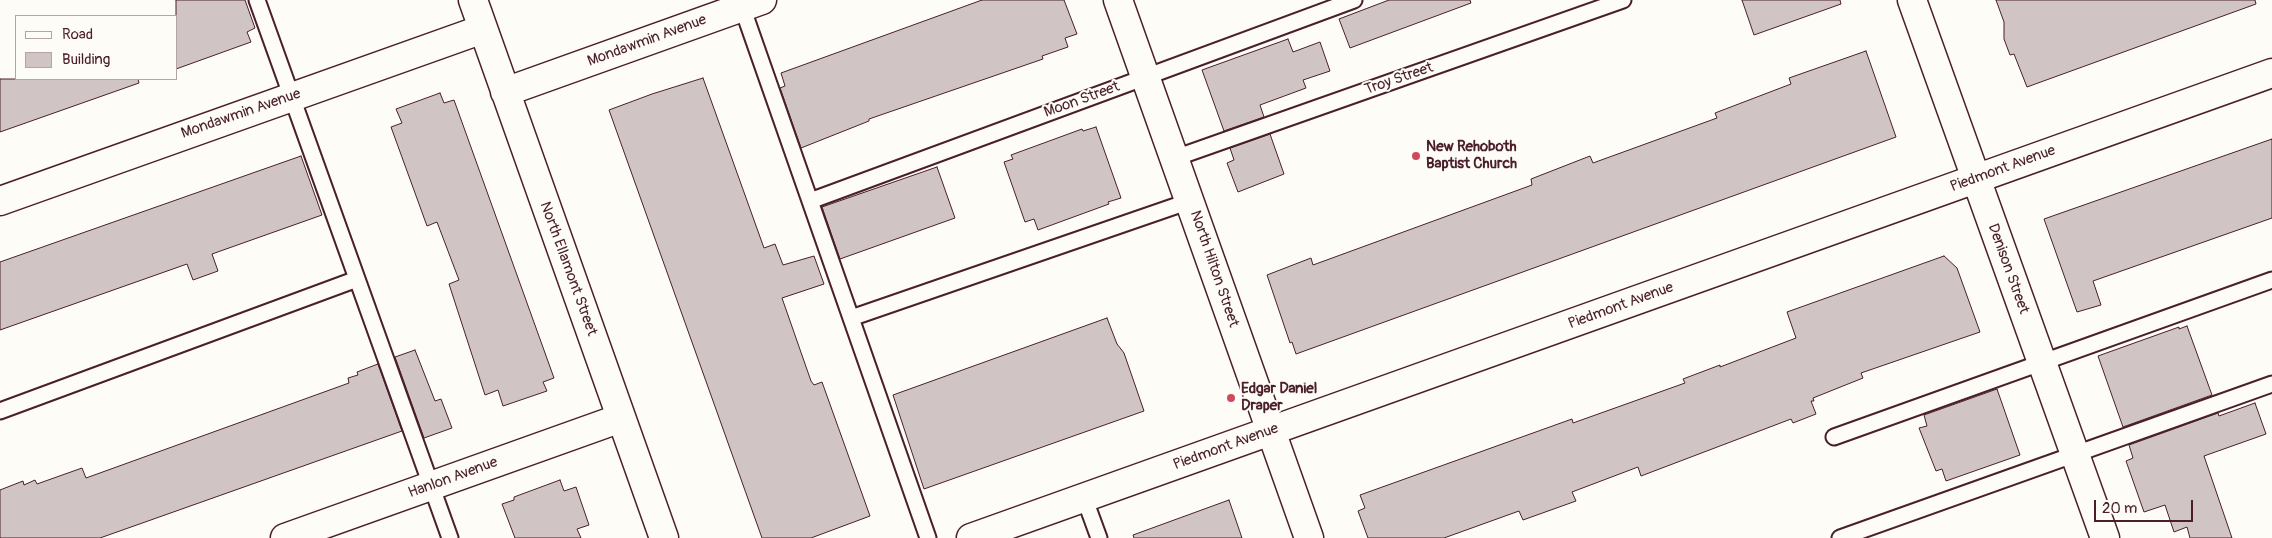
<!DOCTYPE html>
<style>
body{margin:0}
#map{position:relative;width:2272px;height:538px;overflow:hidden;background:#fdfcf7;font-family:Pangolin,sans-serif}
canvas{display:block}
.legend{position:absolute;left:15px;top:15px;width:162px;height:65px;box-sizing:border-box;background:#fdfcf7;border:1px solid #b5a4a5;margin:0;padding:6px 9px;list-style:none;font-size:15px;color:#4a1f2b}
.legend li{display:flex;align-items:center;gap:10px;height:25px}
.legend b{width:25px;border:1px solid #b5a4a5}
.scale{position:absolute;left:2094px;top:500px;width:99px;height:22px;box-sizing:border-box;border:2px solid #4a1f2b;border-top:0;padding-left:6px;font-size:15px;line-height:18px;white-space:nowrap;color:#4a1f2b;-webkit-text-stroke:4px #fdfcf7;paint-order:stroke}
</style>
<div id="map">
<canvas width="2272" height="538"></canvas>
<ul class="legend">
<li><b style="height:6px;background:#fdfcf7"></b>Road</li>
<li><b style="height:14px;background:#d0c5c4"></b>Building</li>
</ul>
<div class="scale">20 m</div>
</div>
<script>
const ctx = document.querySelector('canvas').getContext('2d');
ctx.lineJoin = 'round';
function fill(path, color) { ctx.fillStyle = color; ctx.fill(path, 'evenodd'); }
const poly = rows => new Path2D(rows.map(r => 'M' + r).join(''));
function strokePath(path, color, width, dash) { ctx.strokeStyle = color; ctx.lineWidth = width; ctx.lineCap = dash ? 'butt' : 'round'; ctx.setLineDash(dash || []); ctx.stroke(path); }
function write(font, color, halo, rows, align = 'center') {
  ctx.font = font + ' Pangolin,sans-serif'; ctx.lineWidth = 4; ctx.setLineDash([]); ctx.textBaseline = 'middle'; ctx.strokeStyle = halo; ctx.fillStyle = color; for (const [text, x, y, turn = 0] of rows) {
    ctx.save(); ctx.translate(x, y); ctx.rotate((+turn || 0) * Math.PI / 180); ctx.textAlign = isNaN(turn) ? turn : align; if (halo) ctx.strokeText(text, 0, 0); ctx.fillText(text, 0, 0); ctx.restore();
  }
}
const building = poly([
 [176,0,245,0,255,28,247,32,251,42,176,69,176,0],
 [982,0,1064,0,1077,34,1065,38,1068,47,1042,56,1043,59,869,119,869,121,801,148,780,88,785,86,781,73,982,0],
 [1389,0,1470,0,1471,3,1350,48,1339,19,1389,0],
 [1742,0,1840,0,1841,4,1754,35,1742,0],
 [1996,0,2255,0,2256,4,2027,87,2014,54,2010,55,2004,39,2004,22,1996,0],
 [1288,39,1293,52,1320,42,1330,71,1303,80,1306,88,1260,105,1264,117,1224,131,1202,70,1288,39],
 [1866,51,1896,137,1296,354,1292,342,1290,343,1267,275,1311,258,1313,265,1532,185,1531,179,1590,156,1593,163,1717,118,1715,113,1791,84,1789,78,1866,51],
 [703,78,764,248,775,244,783,265,814,256,824,284,782,298,811,381,814,385,822,382,870,516,811,538,762,538,609,110,652,94,703,78],
 [0,79,138,79,139,83,0,132,0,79],
 [440,93,444,103,454,100,554,378,543,382,547,391,503,406,498,390,485,395,449,284,459,280,437,222,427,226,391,127,402,123,396,109,440,93],
 [1096,127,1121,198,1108,202,1109,204,1038,230,1034,219,1025,222,1004,162,1013,159,1011,155,1082,129,1083,131,1096,127],
 [1270,134,1284,174,1238,192,1227,163,1234,160,1230,148,1270,134],
 [2272,139,2272,218,2093,281,2101,305,2077,312,2044,219,2272,139],
 [301,156,322,215,212,254,218,271,193,280,187,264,0,330,0,262,301,156],
 [937,167,955,218,840,259,822,207,937,167],
 [1944,256,1957,268,1980,332,1861,373,1863,378,1813,398,1814,401,1811,401,1816,414,1793,423,1791,419,1641,476,1638,467,1572,492,1576,501,1523,520,1519,511,1444,538,1368,538,1358,511,1365,508,1360,495,1572,419,1573,423,1685,383,1683,379,1720,365,1720,367,1796,338,1787,312,1944,256],
 [1107,318,1117,344,1124,353,1144,411,924,489,893,395,1107,318],
 [2187,326,2212,395,2123,427,2098,356,2179,327,2179,329,2187,326],
 [415,350,435,401,441,399,452,428,424,438,395,357,415,350],
 [378,364,402,431,100,538,0,538,0,490,23,481,24,485,35,480,37,484,82,468,86,478,349,383,348,378,358,375,357,372,378,364],
 [1997,389,2020,455,1946,481,1942,469,1936,471,1919,428,1927,426,1924,415,1997,389],
 [2255,403,2266,434,2204,456,2232,538,2190,538,2187,527,2174,532,2165,505,2144,512,2126,461,2133,458,2129,445,2218,413,2219,416,2255,403],
 [560,480,564,491,576,487,589,525,577,529,581,538,515,538,502,504,514,500,514,497,560,480],
 [1229,500,1242,538,1134,538,1133,535,1229,500]
]);
const service = poly([
 [257,0,450,538],
 [740,1,928,538],
 [1175,158,1623,0],
 [810,201,1354,0],
 [851,318,1190,201],
 [0,411,357,279],
 [1834,437,2272,280],
 [1084,497,1099,538],
 [1840,538,2272,384]
]);
const minor = poly([
 [473,0,664,538],
 [1912,0,2105,538],
 [505,92,762,0],
 [0,201,483,29],
 [285,538,621,418],
 [971,538,2272,73]
]);
const primary = poly([
 [1118,0,1309,538]
]);
const markers = [
 [1416,156,5,"#d1495b"],
 [1231,398,5,"#d1495b"]
];
const streetNames = [
 ["Mondawmin Avenue",647,41,-20],
 ["Troy Street",1399,79,-19],
 ["Moon Street",1082,100,-20],
 ["Mondawmin Avenue",241,114,-19],
 ["Piedmont Avenue",2003,169,-20],
 ["North Ellamont Street",568,269,70],
 ["North Hilton Street",1214,269,71],
 ["Denison Street",2008,269,70],
 ["Piedmont Avenue",1621,306,-20],
 ["Piedmont Avenue",1226,447,-20],
 ["Hanlon Avenue",453,478,-20]
];
const poiNames = [
 ["New Rehoboth",1426,147],
 ["Baptist Church",1426,164],
 ["Edgar Daniel",1241,389],
 ["Draper",1241,406]
];
fill(building, '#d0c5c4');
strokePath(building, '#4a1f2b', 1);
strokePath(service, '#4a1f2b', 19);
strokePath(minor, '#4a1f2b', 31);
strokePath(primary, '#4a1f2b', 31);
strokePath(service, '#fdfcf7', 15);
strokePath(minor, '#fdfcf7', 28);
strokePath(primary, '#fdfcf7', 28);
for (const [x, y, r, color] of markers) { const dot = new Path2D(); dot.arc(x, y, r, 0, 2 * Math.PI); ctx.fillStyle = color; ctx.fill(dot); strokePath(dot, '#fdfcf7', 2); }
write('15px', '#4a1f2b', '#fdfcf7', streetNames);
write('bold 15px', '#4a1f2b', '#fdfcf7', poiNames, 'left');
</script>
